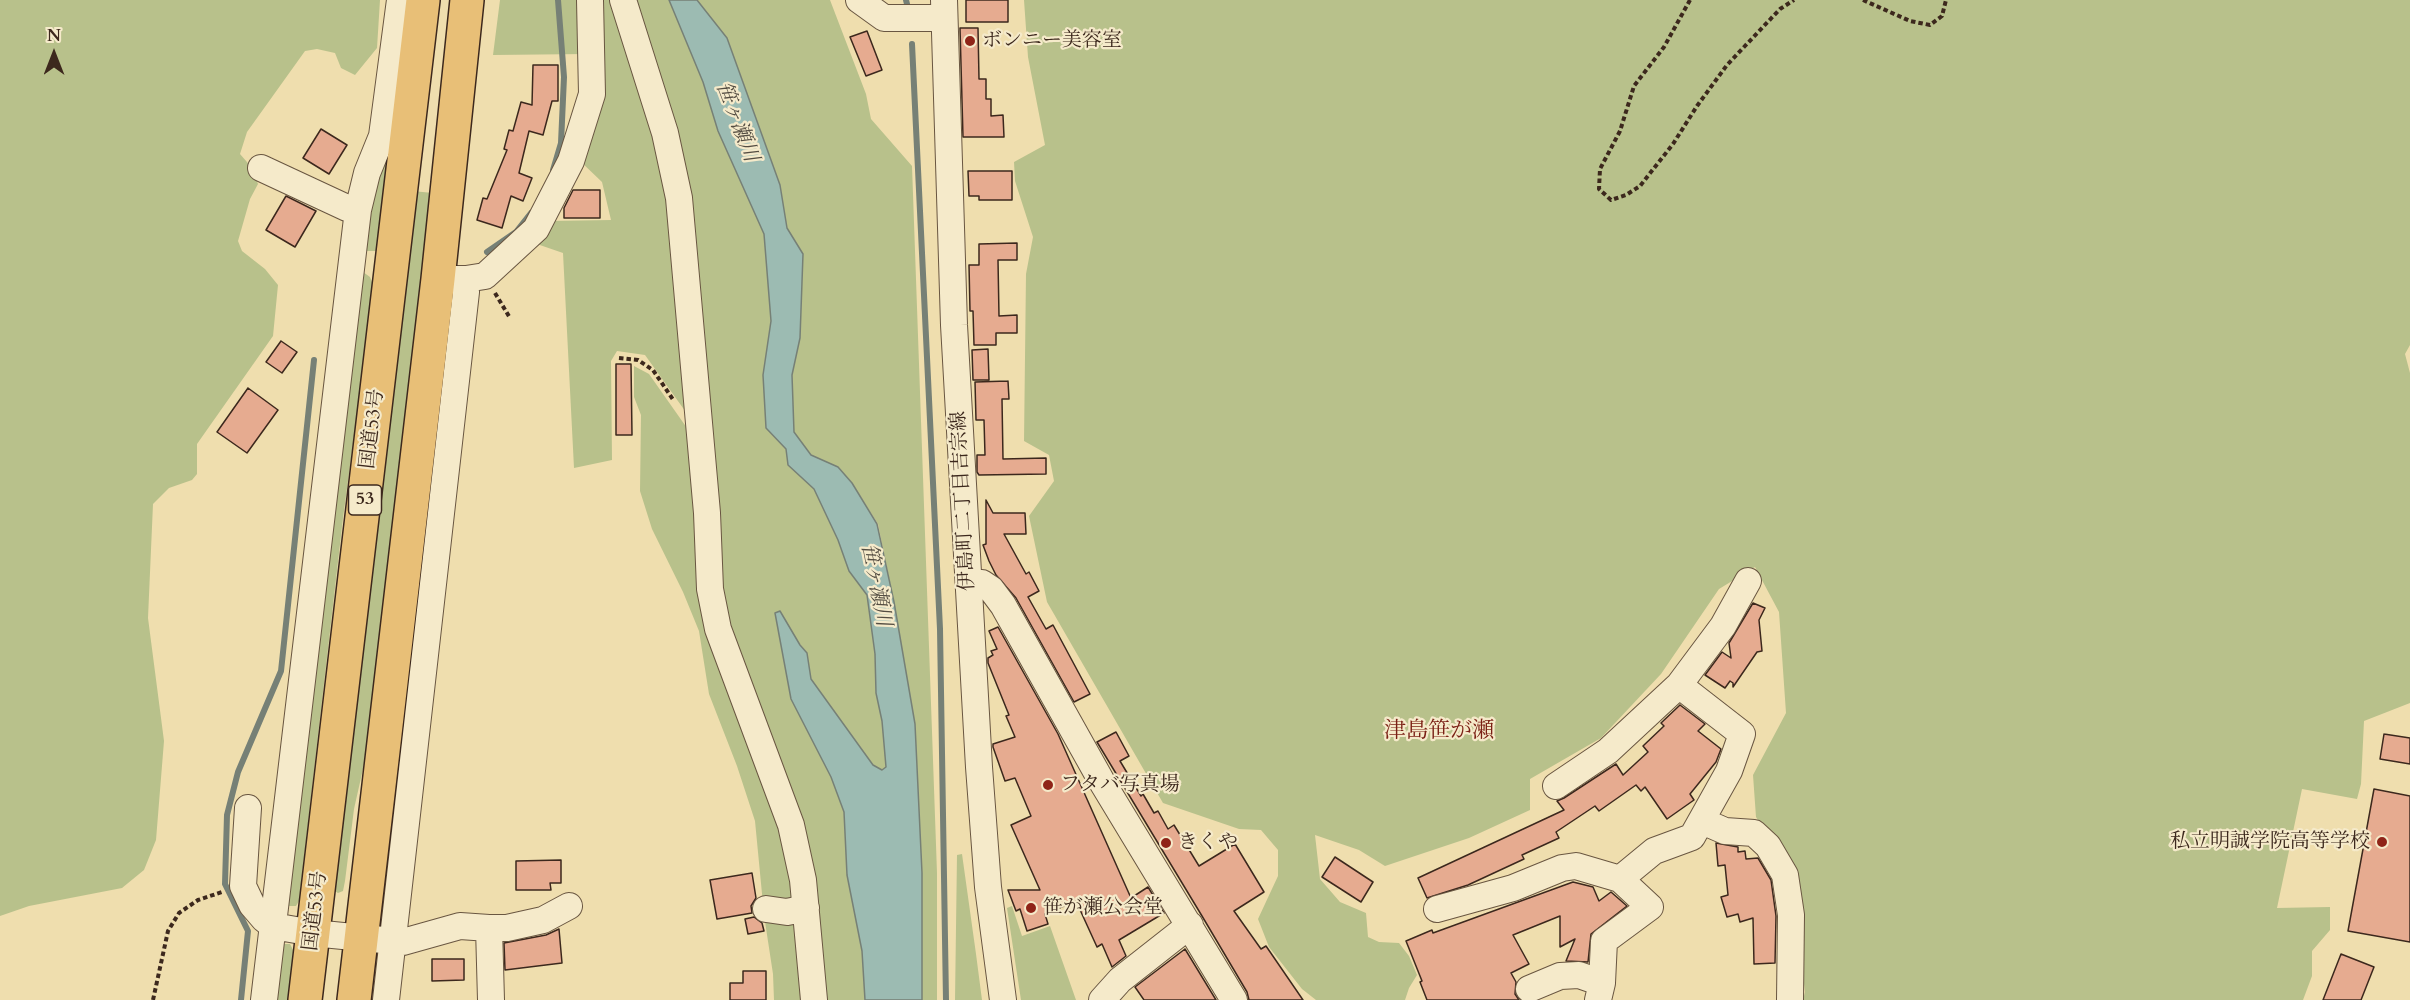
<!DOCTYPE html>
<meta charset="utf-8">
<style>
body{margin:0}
#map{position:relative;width:2410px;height:1000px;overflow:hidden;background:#efdeae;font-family:Cardo,serif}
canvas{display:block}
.north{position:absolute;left:24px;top:24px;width:60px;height:60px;-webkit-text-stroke:4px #f5eaca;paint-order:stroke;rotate:0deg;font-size:16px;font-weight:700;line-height:24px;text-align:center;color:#3c281d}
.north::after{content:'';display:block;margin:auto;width:21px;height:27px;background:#3c281d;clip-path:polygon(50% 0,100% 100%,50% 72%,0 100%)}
</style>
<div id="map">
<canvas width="2410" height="1000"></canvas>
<div class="north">N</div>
</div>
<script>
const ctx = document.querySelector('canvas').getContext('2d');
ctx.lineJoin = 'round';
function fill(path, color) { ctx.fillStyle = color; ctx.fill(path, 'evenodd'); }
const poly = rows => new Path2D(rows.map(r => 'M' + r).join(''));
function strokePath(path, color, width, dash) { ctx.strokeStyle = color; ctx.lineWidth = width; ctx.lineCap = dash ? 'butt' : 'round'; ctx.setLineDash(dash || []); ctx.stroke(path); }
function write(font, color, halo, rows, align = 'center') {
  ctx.font = font + ' Cardo,"Noto Serif JP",serif'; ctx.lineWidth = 4.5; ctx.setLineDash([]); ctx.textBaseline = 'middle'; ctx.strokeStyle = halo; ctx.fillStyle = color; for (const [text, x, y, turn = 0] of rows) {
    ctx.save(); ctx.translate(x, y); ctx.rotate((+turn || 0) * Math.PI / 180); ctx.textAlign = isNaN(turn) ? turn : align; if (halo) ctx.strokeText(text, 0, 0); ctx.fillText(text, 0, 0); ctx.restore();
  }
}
const green = poly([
 [0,0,380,0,377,48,355,75,341,68,335,53,317,49,305,51,247,132,240,154,253,169,258,184,250,199,238,241,242,251,265,269,278,285,273,336,197,444,197,474,192,480,169,488,153,504,148,618,164,741,156,840,144,870,122,888,29,906,0,916],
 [500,0,585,0,586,54,493,55],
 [597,0,619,0,659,135,693,422,645,355,617,351,611,361,612,460,574,468,563,253,534,243,548,221,611,220,602,182,579,160],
 [628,0,669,0,703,82,718,131,764,234,771,321,763,375,766,428,786,449,788,465,814,489,838,540,849,571,867,595,875,654,876,693,882,721,886,767,882,770,873,765,811,679,807,653,775,613,791,699,831,777,844,812,847,875,862,951,865,1000,818,1000,808,879,722,628,684,195],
 [697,0,830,0,866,94,871,119,912,166,937,873,937,1000,922,1000,922,873,915,724,894,602,878,524,852,483,838,467,811,455,794,432,792,375,800,338,803,254,787,228,780,185,727,38],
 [1024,0,2410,0,2410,345,2405,354,2410,373,2410,703,2364,721,2361,784,2357,799,2302,789,2277,908,2330,907,2330,930,2312,951,2312,976,2303,1000,1803,1000,1805,992,1790,872,1756,817,1753,775,1786,713,1779,612,1755,567,1719,589,1661,674,1601,738,1530,779,1530,810,1469,838,1385,866,1359,850,1315,835,1320,879,1340,902,1366,913,1368,937,1379,942,1399,943,1409,956,1417,975,1409,988,1405,1000,1316,1000,1302,989,1269,947,1258,919,1278,876,1278,850,1261,830,1239,829,1163,803,1047,602,1029,516,1054,481,1049,455,1024,441,1026,274,1033,237,1015,181,1014,162,1045,145,1028,57],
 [387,151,395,152,381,244,376,251,367,251,362,248,362,243,371,215,380,158],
 [412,191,433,193,374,720,354,809,345,881,343,891,338,893,333,890],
 [363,272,370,277,374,287,343,518,299,901,296,906,289,906,287,900],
 [634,366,649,374,694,438,701,513,761,758,800,905,763,904,755,821,737,766,709,694,699,631,683,592,652,529,640,491,641,415,634,397],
 [962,854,976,954,982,1000,955,1000,957,855],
 [1012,906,1022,936,1050,926,1076,1000,1021,1000,1007,908],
 [802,914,808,1000,774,1000,773,974,764,915],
 [282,944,290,944,294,952,288,1000,271,1000]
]);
const water = poly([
 [669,0,697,0,727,38,780,185,787,228,803,254,800,338,792,375,794,432,811,455,838,467,852,483,877,524,894,602,915,724,922,873,922,1000,865,1000,862,951,847,875,844,812,831,777,791,699,775,613,780,611,800,645,807,653,811,679,873,765,882,770,886,767,882,721,876,693,875,654,867,595,849,571,838,540,814,489,788,465,786,449,766,428,763,375,771,321,764,234,718,131,703,82,669,0]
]);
const stream = poly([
 [906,0,907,4],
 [912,44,940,629,946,1000],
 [553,170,561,143,564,77,558,0],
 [487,252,516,232,531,213],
 [241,1000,248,931,225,884,227,815,238,772,281,671,314,360]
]);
const building = poly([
 [966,0,1008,0,1008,22,966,22,966,0],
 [960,28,978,28,979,79,986,79,986,99,991,99,991,116,1003,115,1004,137,963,137,960,28],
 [867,31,882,70,866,76,850,37,867,31],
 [533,65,558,65,558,101,552,101,543,135,529,131,519,173,532,178,523,201,511,196,502,228,477,220,483,198,487,199,507,150,504,149,509,130,513,131,521,102,532,105,533,65],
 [321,129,347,145,329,174,303,158,321,129],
 [968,171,1012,171,1012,200,979,200,979,196,969,196,968,171],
 [573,190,600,190,600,218,564,218,564,208,573,190],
 [286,196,316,211,295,247,266,230,286,196],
 [1017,243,1017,260,998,260,999,316,1017,315,1017,333,996,333,996,345,974,345,973,311,970,311,969,265,979,265,979,244,1017,243],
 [281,341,297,352,282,373,266,362,281,341],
 [988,349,989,380,973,380,972,350,988,349],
 [616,364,631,364,632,435,616,435,616,364],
 [1008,381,1009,399,1002,399,1003,459,1046,458,1046,474,979,475,977,472,977,455,985,455,984,420,976,420,975,382,1008,381],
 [248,388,278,410,247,453,217,432,248,388],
 [986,500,993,513,1025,513,1026,534,1004,534,1026,574,1029,572,1039,591,1028,597,1046,629,1053,625,1090,694,1074,702,1016,598,996,575,989,561,983,545,986,544,986,500],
 [1753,603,1765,608,1759,620,1762,651,1757,652,1733,687,1733,683,1730,681,1725,688,1705,675,1722,652,1731,658,1729,643,1753,603],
 [998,627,1058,734,1131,898,1148,887,1164,913,1119,940,1126,956,1112,967,1102,944,1097,947,1076,901,1045,914,1048,924,1027,931,1020,909,1016,911,1008,890,1040,890,1011,825,1031,816,1015,778,1005,781,993,747,993,744,1015,737,1006,716,1009,715,988,663,988,658,993,655,991,651,997,649,989,631,998,627],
 [1680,705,1705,724,1698,731,1721,749,1716,762,1690,794,1694,800,1667,819,1645,787,1641,791,1636,785,1599,811,1595,806,1556,832,1559,838,1522,855,1524,859,1468,885,1427,898,1418,878,1564,810,1557,801,1564,798,1616,764,1623,775,1648,752,1643,746,1664,726,1661,723,1680,705],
 [1116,732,1129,756,1120,761,1141,796,1143,794,1154,813,1158,811,1168,829,1174,825,1199,866,1235,844,1264,892,1234,911,1261,949,1266,946,1303,1000,1249,1000,1247,992,1202,916,1097,742,1116,732],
 [2384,734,2410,738,2410,764,2380,759,2384,734],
 [2374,789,2410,796,2410,942,2348,931,2374,789],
 [1716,843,1738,847,1738,852,1745,851,1746,859,1758,858,1771,880,1776,916,1775,963,1754,964,1753,918,1740,922,1738,914,1727,917,1721,897,1728,895,1725,865,1718,866,1716,843],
 [1335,857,1373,882,1361,902,1322,877,1335,857],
 [561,860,561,883,550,883,551,890,516,890,516,861,561,860],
 [752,873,756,898,751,906,752,913,717,919,710,880,752,873],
 [1573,882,1593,887,1599,901,1611,892,1627,906,1591,934,1588,962,1566,961,1575,939,1560,947,1560,916,1513,935,1529,964,1511,973,1516,982,1515,994,1519,1000,1427,1000,1420,982,1422,981,1406,941,1432,930,1433,933,1573,882],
 [754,917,762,923,764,931,748,934,745,919,754,917],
 [559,929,562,963,505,970,504,943,546,935,559,929],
 [1185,949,1216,1000,1144,1000,1135,987,1185,949],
 [2341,954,2374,967,2361,1000,2323,1000,2341,954],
 [432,959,464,959,464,980,432,981,432,959],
 [743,971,766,971,766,1000,730,1000,730,983,743,983,743,971]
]);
const path = poly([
 [1690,0,1664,47,1634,86,1620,131,1600,169,1599,189,1611,200,1626,195,1640,186,1673,144,1697,106,1727,65,1780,9,1794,0],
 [1863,0,1910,21,1930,25,1942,16,1946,0],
 [495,293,510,318],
 [619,358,638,360,653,370,674,401],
 [153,1000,168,931,179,913,198,900,222,892]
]);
const minor = poly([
 [623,0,665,133,679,198,707,513,710,589,718,629,791,825,803,880,814,1000],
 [859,0,884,18,944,18],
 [944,0,954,325,979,767,988,887,1003,1000],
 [261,168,347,208,358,210],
 [466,279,485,276,536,229,571,161,592,94,590,0],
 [969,583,982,583,991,589,1003,605,1102,782,1234,1000],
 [1556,786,1608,751,1679,685,1723,626,1748,581],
 [248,808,243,886,252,905,264,919,273,926,313,933,403,942,460,926,489,928,491,1000],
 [1702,821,1725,831,1754,833,1768,846,1785,875,1791,915,1790,1000],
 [766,909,787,912,806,908],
 [1437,909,1513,888,1562,868,1576,866,1620,879],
 [489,928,507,928,543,920,569,906],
 [1529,989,1560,976,1579,975,1602,983],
 [264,1000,358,210,367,173,382,136,400,0],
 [386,1000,466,292,466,279,438,279],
 [1102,1000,1120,980,1190,925],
 [1598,1000,1602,983,1604,941,1650,907,1620,879,1654,851,1692,837,1729,771,1742,734,1679,685]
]);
const highway = poly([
 [305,1000,423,0],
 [354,1000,438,279,467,0]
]);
const markers = [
 [970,41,6,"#8f2418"],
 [1048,785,6,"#8f2418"],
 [2382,842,6,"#8f2418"],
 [1166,843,6,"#8f2418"],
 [1031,908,6,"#8f2418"]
];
const shields = [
 [365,500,33]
];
const shieldNames = [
 ["53",365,500]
];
const poiNames = [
 ["ボンニー美容室",982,41],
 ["フタバ写真場",1060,785],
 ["私立明誠学院高等学校",2370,842,"right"],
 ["きくや",1178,843],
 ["笹が瀬公会堂",1043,908]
];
const streetNames = [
 ["国道53号",373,429,-83],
 ["伊島町二丁目吉宗線",964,501,-93],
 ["国道53号",316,911,-83]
];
const waterNames = [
 ["笹ヶ瀬川",736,122,69],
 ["笹ヶ瀬川",875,585,79]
];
const quarterNames = [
 ["津島笹が瀬",1439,732]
];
fill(green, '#b8c18b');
fill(water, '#9cbbb2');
strokePath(water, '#768076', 1.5);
strokePath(stream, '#768076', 6);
fill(building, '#e6ab90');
strokePath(building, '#3c281d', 1.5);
strokePath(minor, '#695641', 28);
strokePath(highway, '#3c281d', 36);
strokePath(path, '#3c281d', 4, [4.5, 3]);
strokePath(minor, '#f5eaca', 26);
strokePath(highway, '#e8bf77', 33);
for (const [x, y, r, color] of markers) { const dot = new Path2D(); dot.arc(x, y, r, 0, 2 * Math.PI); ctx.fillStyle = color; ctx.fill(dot); strokePath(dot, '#f5eaca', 2); }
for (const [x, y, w] of shields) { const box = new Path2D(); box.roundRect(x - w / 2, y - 15, w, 30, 4.5); ctx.fillStyle = '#f5eaca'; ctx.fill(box); strokePath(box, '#3c281d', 1.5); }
write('bold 18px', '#3c281d', null, shieldNames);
write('20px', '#3c281d', '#f5eaca', poiNames, 'left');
write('20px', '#3c281d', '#f5eaca', streetNames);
write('italic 21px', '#544d42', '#f5eaca', waterNames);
write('22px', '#7a1f14', '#f5eaca', quarterNames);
</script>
